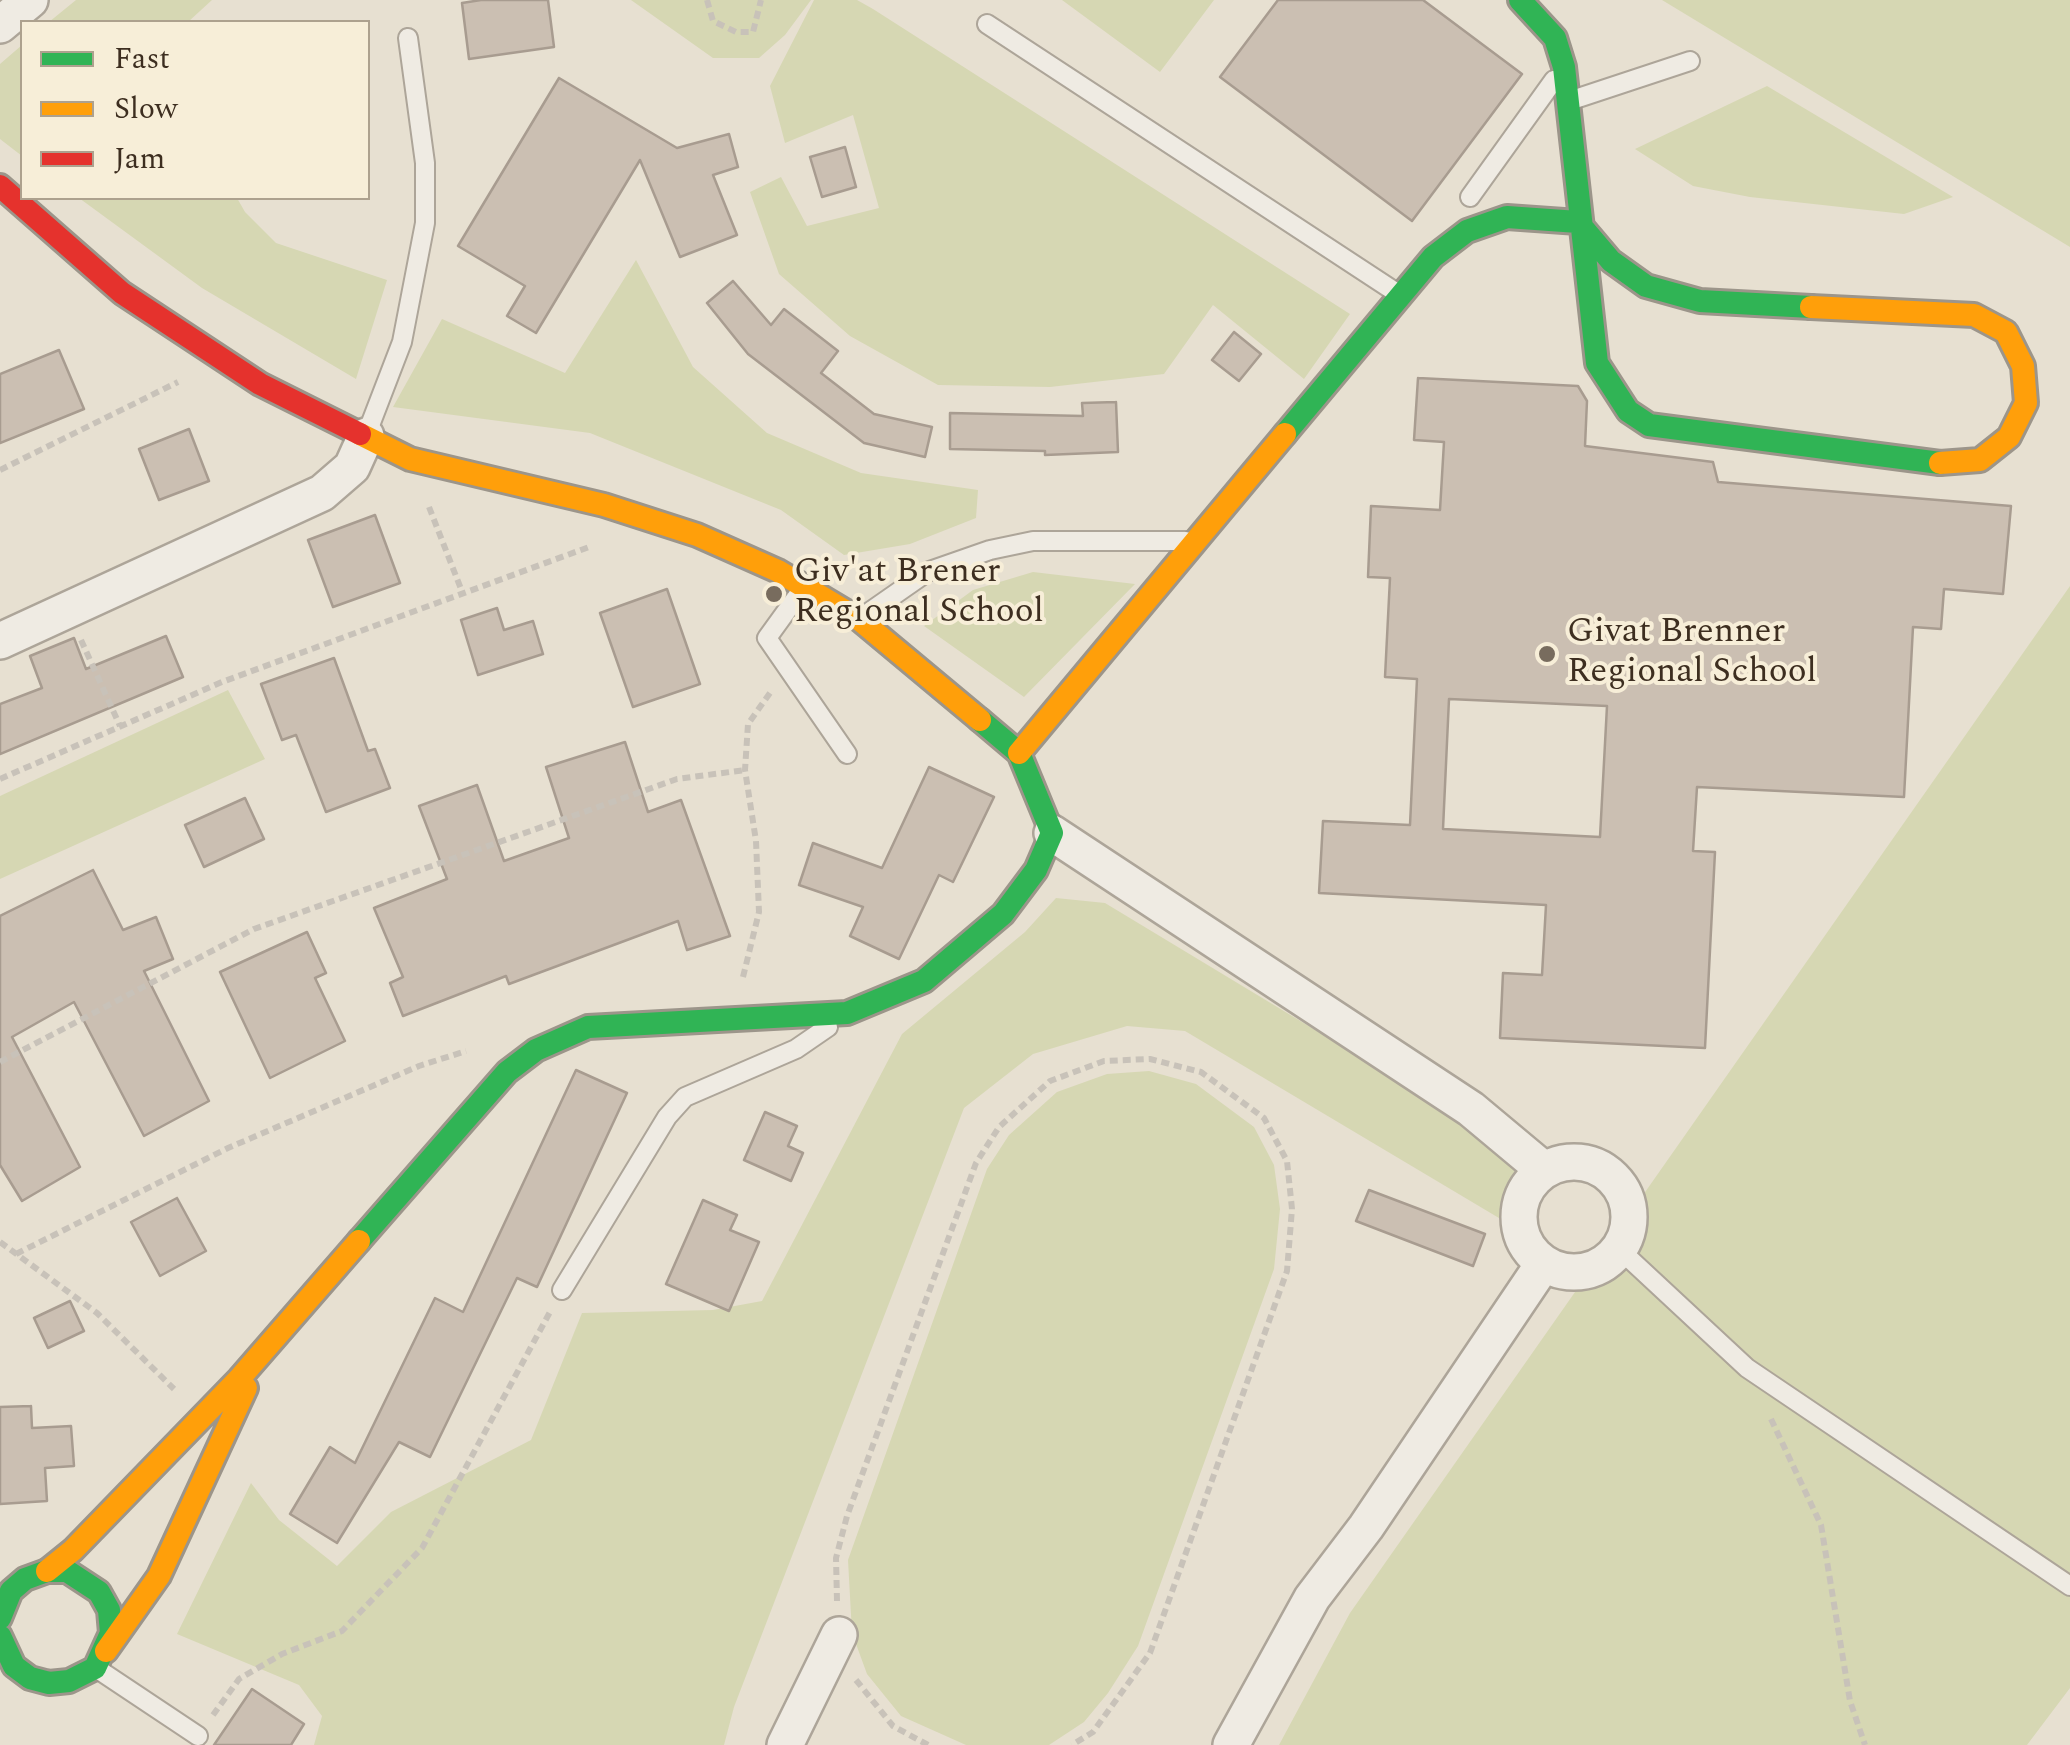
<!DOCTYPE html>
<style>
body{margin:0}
#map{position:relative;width:2070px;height:1745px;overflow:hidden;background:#e7e0d1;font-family:Spectral,serif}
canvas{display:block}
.legend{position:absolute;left:20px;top:20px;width:350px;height:180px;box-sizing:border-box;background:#f7eed8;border:2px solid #ada18e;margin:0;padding:12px 18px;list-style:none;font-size:30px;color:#3d2e20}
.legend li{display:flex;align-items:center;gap:20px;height:50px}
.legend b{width:50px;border:2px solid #ada18e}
</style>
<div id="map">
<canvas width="2070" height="1745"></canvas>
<ul class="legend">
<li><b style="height:12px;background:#30b455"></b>Fast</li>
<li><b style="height:12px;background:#ff9f0a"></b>Slow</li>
<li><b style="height:12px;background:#e5322d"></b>Jam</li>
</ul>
</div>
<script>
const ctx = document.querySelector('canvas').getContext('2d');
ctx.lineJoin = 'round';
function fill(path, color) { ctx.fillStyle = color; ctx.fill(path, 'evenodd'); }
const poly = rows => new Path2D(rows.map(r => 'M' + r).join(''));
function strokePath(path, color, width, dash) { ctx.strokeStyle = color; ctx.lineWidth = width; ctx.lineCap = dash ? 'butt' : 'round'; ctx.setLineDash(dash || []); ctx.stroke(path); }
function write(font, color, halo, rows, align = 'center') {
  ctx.font = font + ' Spectral,serif'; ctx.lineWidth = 8; ctx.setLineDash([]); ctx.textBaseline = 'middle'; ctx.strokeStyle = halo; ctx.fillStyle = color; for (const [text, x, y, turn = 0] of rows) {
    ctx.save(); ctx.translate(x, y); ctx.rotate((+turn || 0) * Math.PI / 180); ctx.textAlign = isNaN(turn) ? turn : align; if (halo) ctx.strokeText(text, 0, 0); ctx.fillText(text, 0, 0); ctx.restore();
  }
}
const green = poly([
 [76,0,212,0,188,22,49,22],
 [631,0,811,0,785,35,759,58,713,58],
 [814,0,857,0,873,9,1350,314,1304,379,1213,305,1164,374,1050,387,938,385,850,336,779,274,750,192,781,177,807,226,879,208,853,115,785,143,770,86],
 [1062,0,1214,0,1160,72],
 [1662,0,2070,0,2070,247],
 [22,45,22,156,0,139,0,64],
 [1767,86,1953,197,1904,214,1750,197,1693,186,1635,149],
 [79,198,237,198,245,212,276,243,387,280,356,379,202,288],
 [636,260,693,367,767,433,861,473,978,490,976,518,910,544,844,555,781,510,590,433,393,407,442,319,565,373],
 [1033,572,1135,584,1024,697,924,626,973,590],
 [2070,586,2070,1688,2027,1745,1279,1745,1350,1613],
 [228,690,265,759,0,879,0,796],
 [1056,898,1105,903,1456,1115,1520,1173,1508,1189,1504,1221,1185,1031,1127,1026,1033,1054,964,1108,734,1707,724,1745,314,1745,322,1716,299,1685,177,1634,251,1483,279,1520,337,1566,391,1512,531,1440,582,1313,713,1310,762,1301,902,1034,1025,932],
 [1149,1071,1196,1084,1254,1127,1274,1165,1280,1209,1274,1269,1138,1646,1108,1693,1084,1722,1049,1745,966,1745,901,1716,867,1674,852,1633,848,1560,987,1169,1009,1135,1057,1092,1107,1074]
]);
const building = poly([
 [481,0,548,0,554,47,469,59,462,3,481,0],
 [1278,0,1423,0,1522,74,1412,221,1220,77,1278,0],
 [559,78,677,148,729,134,738,167,713,175,737,235,680,257,640,160,536,333,507,316,525,286,458,246,559,78],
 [845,147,856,187,822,197,810,157,845,147],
 [733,281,771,325,784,309,838,351,821,373,874,414,932,427,925,457,864,443,748,354,707,303,733,281],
 [1234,332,1261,354,1239,381,1212,360,1234,332],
 [59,350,84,409,0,443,0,374,59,350],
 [1418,378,1578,386,1587,401,1585,446,1713,462,1718,482,2011,506,2003,594,1944,589,1941,629,1913,627,1904,797,1697,787,1693,851,1715,852,1705,1048,1500,1038,1503,973,1542,975,1546,905,1319,893,1323,821,1410,825,1417,679,1385,677,1390,578,1368,577,1371,506,1440,510,1444,442,1414,440,1418,378],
 [1449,699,1607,706,1600,837,1443,829,1449,699],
 [1116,402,1118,452,1045,455,1045,451,950,449,950,413,1083,416,1082,403,1116,402],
 [189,429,209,481,159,500,139,449,189,429],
 [375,515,400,583,333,607,308,540,375,515],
 [667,589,700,684,633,707,600,613,667,589],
 [497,608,504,630,533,621,543,654,478,675,461,620,497,608],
 [166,636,183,677,0,754,0,704,42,688,30,656,74,638,86,669,166,636],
 [334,658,368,751,375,749,390,788,326,812,296,735,282,740,261,684,334,658],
 [625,742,648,812,681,800,730,936,687,950,678,921,509,984,506,976,403,1016,390,983,403,977,374,908,447,879,419,806,477,785,504,861,569,838,546,767,625,742],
 [929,767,994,797,953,882,939,875,899,959,850,936,863,907,799,885,813,843,882,868,929,767],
 [245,798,264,839,204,867,185,825,245,798],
 [93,870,123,930,156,917,173,959,144,971,209,1101,144,1136,74,1002,12,1037,80,1167,22,1201,0,1165,0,916,93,870],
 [307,932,326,973,315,978,345,1041,270,1078,220,972,307,932],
 [576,1070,627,1093,537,1287,517,1278,430,1457,399,1442,337,1543,290,1514,330,1447,355,1463,435,1298,463,1312,576,1070],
 [765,1112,797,1126,788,1146,803,1153,791,1181,744,1160,765,1112],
 [1369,1190,1485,1234,1473,1266,1356,1221,1369,1190],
 [177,1198,206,1251,160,1276,131,1222,177,1198],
 [703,1200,737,1215,730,1230,759,1242,729,1311,666,1284,703,1200],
 [70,1301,84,1331,48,1348,34,1318,70,1301],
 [31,1406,32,1428,71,1426,74,1466,45,1468,47,1501,0,1504,0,1407,31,1406],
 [252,1689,304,1724,291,1745,214,1745,252,1689]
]);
const path = poly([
 [707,0,713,21,736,32,753,32,761,0],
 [0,470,178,382],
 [429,507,463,594],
 [81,640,120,726],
 [0,779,222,682,589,547],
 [743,977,759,912,756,841,745,770,748,724,772,690],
 [0,1062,254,929,677,779,745,770],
 [0,1242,97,1313,174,1389],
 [16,1254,228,1148,419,1066,466,1051],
 [1771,1419,1821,1525,1850,1701,1865,1745],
 [837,1601,836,1558,847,1516,976,1163,999,1127,1050,1081,1104,1061,1150,1059,1201,1072,1264,1118,1287,1161,1292,1209,1287,1271,1150,1653,1093,1732,1072,1745],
 [856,1680,893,1726,928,1745],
 [213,1715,239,1679,282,1654,342,1631,422,1548,550,1312]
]);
const lane = poly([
 [987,24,1400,295],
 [1572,100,1690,61],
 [1470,197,1554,80],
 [367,433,402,342,425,223,425,163,408,38],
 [801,591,767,638,847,754],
 [861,618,927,572,990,550,1033,541,1186,541],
 [1618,1248,1747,1368,2070,1586],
 [562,1290,667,1117,685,1097,796,1049,828,1027],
 [99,1670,198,1736]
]);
const street = poly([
 [0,25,30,0],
 [0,641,322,493,352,467,366,436],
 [1052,833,1471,1109,1544,1170],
 '1519 1217a55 55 0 1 1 110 0a55 55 0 1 1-110 0Z',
 [785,1745,839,1635],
 [1231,1745,1312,1598,1366,1527,1544,1263]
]);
const fast = poly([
 [1520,0,1555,38,1564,67,1597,363,1628,411,1649,425,1940,463],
 [1285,434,1433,257,1467,231,1507,217,1578,222,1611,261,1646,286,1700,301,1811,307],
 [359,1241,507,1072,536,1050,588,1027,847,1013,924,981,1003,914,1036,870,1052,833,1019,753,980,720],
 [0,1618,11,1591,25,1579,47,1571,67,1571,99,1592,109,1610,111,1633,95,1668,69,1681,49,1683,30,1678,14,1666,0,1636]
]);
const slow = poly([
 [1811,307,1974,315,2006,332,2023,366,2026,403,2009,437,1980,460,1940,463],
 [360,434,410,459,604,505,697,535,778,571,860,620,980,720],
 [1019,753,1285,434],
 [47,1571,73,1550,239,1379,359,1241],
 [106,1651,159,1576,246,1388]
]);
const jam = poly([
 [0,186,122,293,260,384,360,434]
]);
const markers = [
 [774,594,10,"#786c5e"],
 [1547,654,10,"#786c5e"]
];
const poiNames = [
 ["Giv'at Brener",794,574],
 ["Regional School",794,614],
 ["Givat Brenner",1567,634],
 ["Regional School",1567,674]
];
fill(green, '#d6d7b3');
fill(building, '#cbbfb2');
strokePath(building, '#a89c90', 2.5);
strokePath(lane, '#ada599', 22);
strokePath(street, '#ada599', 40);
strokePath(fast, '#9c958a', 28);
strokePath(slow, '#9c958a', 28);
strokePath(jam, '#9c958a', 28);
strokePath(path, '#c8c2b9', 6, [8, 5]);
strokePath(lane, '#efebe3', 18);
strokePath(street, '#efebe3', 35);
strokePath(fast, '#30b455', 22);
strokePath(slow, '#ff9f0a', 22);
strokePath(jam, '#e5322d', 22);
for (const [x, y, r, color] of markers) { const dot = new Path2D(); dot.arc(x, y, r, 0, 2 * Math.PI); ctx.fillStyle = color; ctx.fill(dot); strokePath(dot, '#f7eed8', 4); }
write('35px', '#3d2e20', '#f7eed8', poiNames, 'left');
</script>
